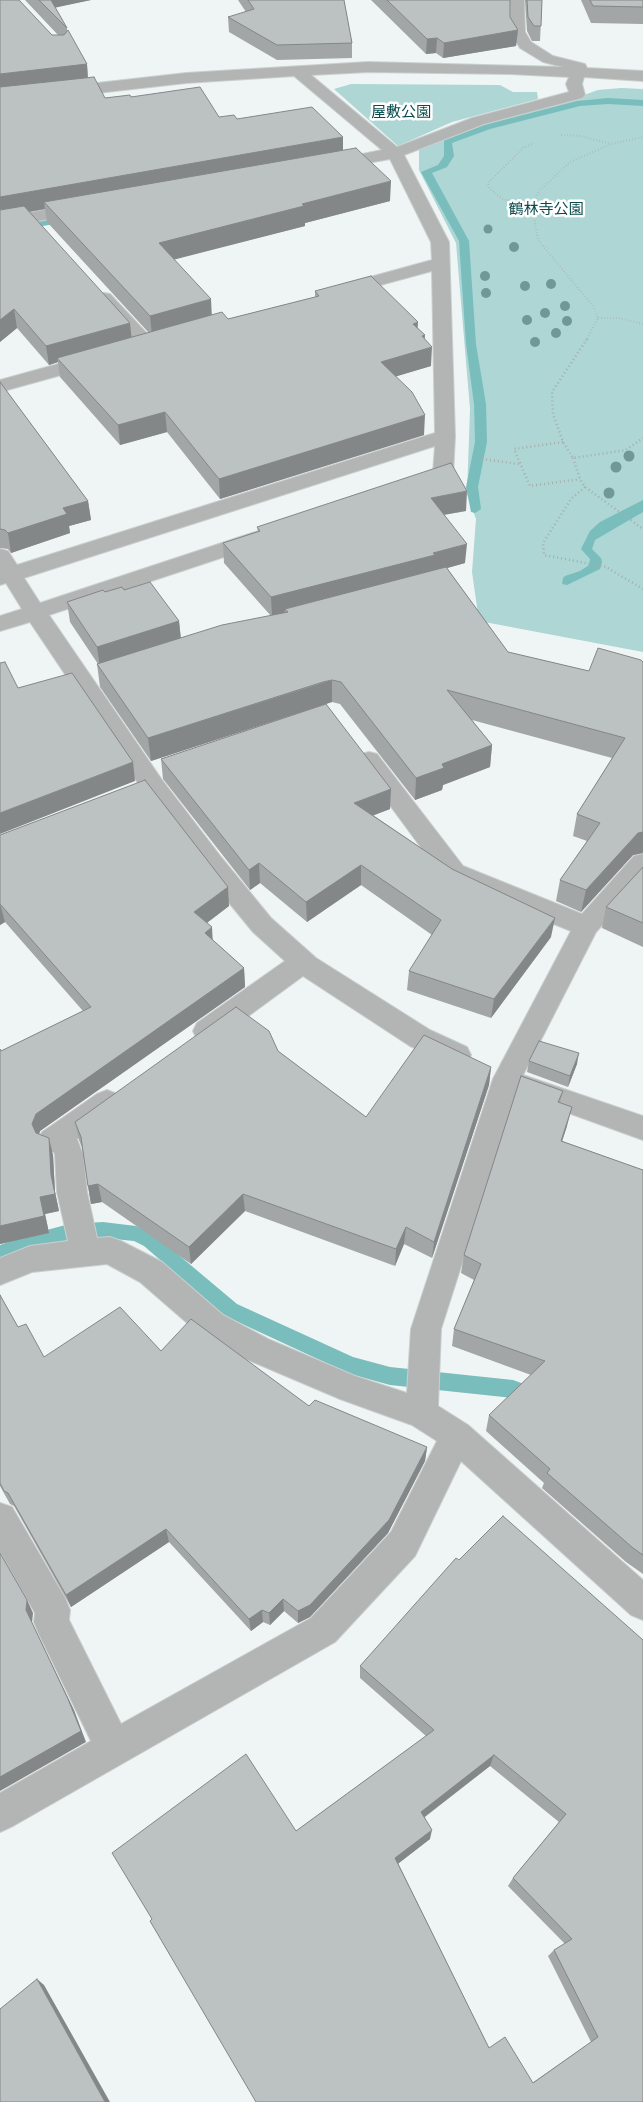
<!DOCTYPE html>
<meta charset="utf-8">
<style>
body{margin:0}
canvas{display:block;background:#eff5f4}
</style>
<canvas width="643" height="2102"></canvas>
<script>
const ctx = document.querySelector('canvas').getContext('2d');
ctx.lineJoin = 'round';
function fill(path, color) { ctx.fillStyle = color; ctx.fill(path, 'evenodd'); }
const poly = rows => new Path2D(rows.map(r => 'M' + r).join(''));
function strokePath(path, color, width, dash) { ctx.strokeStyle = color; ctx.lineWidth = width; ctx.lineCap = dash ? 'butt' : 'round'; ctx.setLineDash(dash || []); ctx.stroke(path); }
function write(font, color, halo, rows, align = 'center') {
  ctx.font = font + ' "Public Sans","Noto Sans JP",sans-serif'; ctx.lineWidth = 5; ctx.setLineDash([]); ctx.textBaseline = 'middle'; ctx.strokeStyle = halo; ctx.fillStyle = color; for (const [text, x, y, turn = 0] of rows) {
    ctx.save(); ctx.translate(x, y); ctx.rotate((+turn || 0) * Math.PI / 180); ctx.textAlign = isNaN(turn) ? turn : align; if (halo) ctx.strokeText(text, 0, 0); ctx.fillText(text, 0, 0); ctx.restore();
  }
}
const green = poly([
 [351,84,500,85,513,92,537,92,538,99,452,122,398,146,334,89],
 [621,88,643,89,643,652,479,621,472,572,476,519,467,494,470,409,456,243,419,170,419,148,476,126,562,103,598,90]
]);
const water = poly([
 [643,500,643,512,595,540,592,549,601,558,602,562,600,569,567,585,562,584,563,578,565,576,580,571,589,565,590,559,581,549,590,531,600,522]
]);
const stream = poly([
 [608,98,643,100,643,106,608,104,580,106,490,129,452,143,454,156,447,167,432,173,469,241,476,344,486,404,487,442,478,487,481,509,475,513,471,512,466,487,475,442,474,404,466,344,459,241,421,172,438,165,444,156,444,140,484,125,577,101,608,98],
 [69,216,74,219,73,221,0,233,0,227,69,216],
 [103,1222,136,1226,156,1236,237,1304,353,1357,390,1367,513,1380,543,1391,545,1397,543,1403,536,1406,513,1398,390,1385,350,1374,225,1316,144,1246,134,1241,103,1238,69,1240,32,1249,0,1261,0,1245,25,1236,69,1224,103,1222]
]);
const pathFar1 = poly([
 [561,135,580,136,611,144],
 [532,205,502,199,489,188,488,183,523,148,534,143],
 [598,318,619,318,643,324],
 [586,341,598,318,593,306,538,240,532,205,540,190,570,162,611,144,643,137]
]);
const path = poly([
 [587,339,552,392,553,414,563,442,573,458,626,450,643,438],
 [563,442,514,449,530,486,580,479],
 [573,458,580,479,585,487,643,529],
 [482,459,519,464],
 [585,487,571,499,543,543,544,555,606,567,643,589]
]);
const minor = poly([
 [510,0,524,0,525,32,531,42,553,56,585,64,587,68,643,71,643,81,584,77,582,84,585,95,582,98,484,124,404,155,449,242,455,436,453,476,450,480,418,490,411,488,408,484,411,480,433,473,435,446,24,578,40,603,252,533,259,531,266,533,270,538,266,543,49,615,162,780,221,857,271,918,316,958,430,1030,467,1047,471,1055,467,1063,457,1066,410,1046,303,976,217,1039,207,1042,197,1039,193,1031,197,1023,285,961,253,932,203,871,144,792,30,622,0,631,0,616,22,609,6,583,0,585,0,549,8,551,17,565,435,433,432,271,340,296,334,295,331,291,334,287,432,260,431,242,390,159,329,170,323,168,321,165,323,162,382,150,294,76,186,83,0,104,0,94,186,73,368,62,563,67,543,62,520,48,511,32,510,0],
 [368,72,510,74,569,77,566,84,569,92,472,118,397,147,311,75,368,72],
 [82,203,88,204,90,208,88,212,0,228,0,218,82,203],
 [104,293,110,294,154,341,156,345,154,349,147,351,140,349,98,302,95,298,98,294,104,293],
 [94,354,101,356,103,360,101,364,0,392,0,380,94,354],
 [369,752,377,754,463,866,582,914,634,856,643,854,643,880,596,932,523,1075,643,1116,643,1140,516,1094,441,1329,438,1406,468,1425,643,1580,643,1620,631,1615,461,1461,415,1556,335,1642,13,1826,0,1832,0,1793,91,1741,39,1634,34,1622,35,1613,0,1551,0,1503,12,1507,65,1598,70,1610,69,1620,121,1724,311,1618,391,1532,437,1441,412,1425,340,1399,246,1359,201,1335,140,1282,107,1264,32,1272,0,1285,0,1258,30,1246,68,1241,57,1192,55,1155,54,1152,42,1150,38,1141,42,1132,51,1126,97,1094,107,1090,117,1094,121,1102,117,1110,77,1139,83,1155,87,1192,97,1238,110,1237,121,1241,162,1262,223,1315,268,1339,355,1376,407,1393,411,1329,493,1079,571,931,445,880,361,766,357,760,361,754,369,752]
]);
const trees = [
 [488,229,4.5],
 [514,247,5],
 [485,276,5],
 [551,284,5],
 [525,286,5],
 [486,293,5],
 [565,306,5],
 [545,313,5],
 [527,320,5],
 [567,321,5],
 [556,333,5],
 [535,342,5],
 [629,456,5.5],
 [616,467,5.5],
 [609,493,5.5]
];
const wall = poly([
 [0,0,52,35,58,35,25,0,91,0,55,7,67,28,67,31,87,64,88,78,105,98,131,97,219,117,237,119,343,150,390,201,305,223,305,226,174,259,212,315,228,319,315,297,315,291,418,328,425,339,431,366,396,376,424,435,220,499,167,432,120,445,60,377,58,362,49,365,17,328,0,342],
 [45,209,47,222,149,333,131,337,28,212],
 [238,0,344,0,352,43,352,58,277,60,229,32,228,17,246,12],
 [371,0,510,0,510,17,518,30,516,46,443,58,436,53,426,54],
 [525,0,542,0,540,41,532,41,527,31],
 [581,0,643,0,643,24,591,23],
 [0,382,88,501,91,520,69,526,70,533,11,553,8,549,0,548],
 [466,511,444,515,465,563,447,568,508,652,589,671,643,662,643,853,633,855,581,912,556,901,560,880,587,841,573,836,577,814,612,758,472,720,492,745,490,767,443,785,442,790,415,800,340,704,332,702,151,761,100,687,97,664,98,664,70,622,67,602,105,592,124,590,179,621,181,638,271,616,224,563,223,543,258,531,257,527],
 [161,759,390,809,373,815,551,937,491,1018,407,990,409,971,432,935,361,885,307,922,260,883,250,890,163,779],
 [0,835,229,906,207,923,213,940,244,968,245,987,40,1131,39,1135,53,1155,55,1192,59,1211,45,1214,49,1233,0,1244,0,1049,1,1051,83,1011,5,922,0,925],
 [643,867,643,947,602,928,606,907],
 [278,1051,366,1117,491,1067,489,1085,432,1258,404,1244,395,1266,245,1211,191,1264,102,1202,91,1204,88,1186,82,1148,79,1140,75,1122],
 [529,1061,577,1064,568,1087,527,1072],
 [563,1091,560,1103,567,1126,562,1141,643,1170,643,1574,626,1562,542,1488,544,1483,486,1431,489,1415,531,1375,452,1346,454,1329,474,1280,461,1273,464,1255],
 [0,1295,18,1327,44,1357,161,1351,309,1406,427,1447,425,1461,388,1533,310,1617,298,1623,284,1611,270,1625,263,1622,251,1631,169,1542,71,1607,14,1506,10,1504,0,1486],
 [459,1560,643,1640,643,2102,256,2102,296,1831,426,1736,360,1678,360,1666],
 [490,1766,559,1822,513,1878,508,1886,565,1944,554,1950,548,1956,591,2042,532,2083,489,2048,398,1863,430,1839,425,1817]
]);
const shadedWall = poly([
 [48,0,91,0,49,9],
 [518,30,516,46,443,58,444,43],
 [437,38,436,53,426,54,427,39],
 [87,64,88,82,0,92,0,74],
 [343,137,343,155,44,202,45,209,0,217,0,197],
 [391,181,390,201,305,223,305,226,161,263,159,243,302,204],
 [211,299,212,319,152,336,150,316],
 [14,309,17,328,0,342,0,320],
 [418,322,417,341,413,324],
 [130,323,132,342,57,358,58,362,49,365,46,346],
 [425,335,424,349,432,347,431,366,381,381,381,362,422,336],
 [165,412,167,432,120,445,118,425],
 [425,415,424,435,220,499,219,479],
 [467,491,466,511,429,517,431,498],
 [88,501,91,520,69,526,70,533,11,553,8,533,63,508],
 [467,544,465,563,433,572,285,609,285,613,272,616,271,597],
 [179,621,181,642,100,667,97,647],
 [332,680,332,702,151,761,148,738],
 [492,745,490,767,443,785,442,790,415,800,416,778,442,764],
 [133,762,135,781,0,834,0,813],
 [391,789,390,809,354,823,354,803],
 [643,832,643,853,633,855,581,912,586,890,638,833],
 [259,863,260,883,250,890,249,870],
 [361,865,361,885,307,922,306,902],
 [228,887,229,906,196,931,194,912],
 [0,904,5,922,0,925],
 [555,918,551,937,491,1018,494,999],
 [212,927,213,946,205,933],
 [244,968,245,987,40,1131,36,1142,32,1124,36,1114],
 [579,1053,577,1064,568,1087,570,1076],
 [491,1067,489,1085,432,1258,434,1242],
 [572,1107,567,1126,556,1160,561,1141],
 [49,1138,53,1155,55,1192,59,1211,45,1214,49,1233,0,1244,0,1226,51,1175],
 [98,1184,102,1202,91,1204,88,1186],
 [243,1194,245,1211,191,1264,189,1247],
 [406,1227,404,1244,395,1266,396,1249],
 [427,1447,425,1461,388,1533,310,1617,298,1623,298,1611],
 [166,1529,169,1542,71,1607,66,1595],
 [283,1599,284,1611,270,1625,269,1613],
 [27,1600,33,1613,32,1623,74,1710,86,1742,0,1791,0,1777],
 [262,1610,263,1622,251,1631,249,1619],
 [494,1755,490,1766,419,1821,421,1812],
 [432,1830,430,1839,394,1867,395,1858],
 [37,1979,44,1985,110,2102,105,2102]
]);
const building = poly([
 [0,0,19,0,52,35,64,35,68,30,87,64,0,74,0,0],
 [39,0,51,0,67,28,39,0],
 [248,0,344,0,352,43,277,45,228,17,254,9,248,0],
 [387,0,510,0,510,17,518,30,444,43,437,38,427,39,387,0],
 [527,0,542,0,541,26,534,26,528,17,527,0],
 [590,0,643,0,643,7,593,6,590,0],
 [94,77,105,98,130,95,131,97,200,87,219,117,234,115,237,119,312,107,343,137,0,197,0,87,94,77],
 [356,148,391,181,302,204,304,206,159,243,211,299,150,316,44,202,356,148],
 [24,206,130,323,46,346,14,309,0,320,0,210,24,206],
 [371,276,418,322,413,324,425,335,422,336,432,347,381,362,412,392,425,415,219,479,165,412,118,425,57,358,222,312,228,319,319,296,315,291,371,276],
 [0,382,88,501,63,508,67,514,8,533,5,530,0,529,0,382],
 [451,463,467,491,431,498,467,544,433,553,435,555,271,597,223,543,260,531,257,527,451,463],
 [446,567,508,652,589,671,598,648,641,660,643,662,643,832,638,833,586,890,560,880,600,823,577,814,625,738,447,690,492,745,442,764,444,768,416,778,341,682,332,680,323,682,148,738,97,664,222,625,288,612,285,609,446,567],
 [150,582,179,621,97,647,67,602,103,590,105,592,122,587,124,590,150,582],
 [5,662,18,688,72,673,133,762,0,813,0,663,5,662],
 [326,704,391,789,354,803,452,869,555,918,494,999,409,971,441,920,361,865,306,902,259,863,249,870,161,759,326,704],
 [145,780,228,887,194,912,212,927,205,933,244,968,36,1114,32,1124,36,1133,49,1138,51,1175,55,1194,40,1197,44,1216,0,1226,0,1049,1,1051,91,1007,0,904,0,835,145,780],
 [643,867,643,923,606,907,643,867],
 [236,1007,269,1031,278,1051,366,1117,424,1035,491,1067,434,1242,406,1227,396,1249,243,1194,189,1247,98,1184,88,1186,81,1137,75,1122,236,1007],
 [539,1041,579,1053,570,1076,529,1061,539,1041],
 [521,1076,563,1091,558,1102,572,1107,561,1141,643,1170,643,1555,633,1548,547,1473,550,1469,489,1415,545,1361,454,1329,481,1264,464,1255,521,1076],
 [0,1295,18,1327,26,1324,44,1357,120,1307,161,1351,191,1319,309,1406,315,1400,427,1447,389,1520,310,1605,298,1611,283,1599,269,1613,262,1610,249,1619,166,1529,66,1595,8,1493,4,1491,0,1483,0,1295],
 [503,1516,643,1640,643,2102,256,2102,150,1921,152,1919,112,1853,246,1754,296,1831,434,1730,360,1666,456,1558,459,1560,503,1516],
 [494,1755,566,1814,513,1878,572,1939,554,1950,598,2037,533,2083,505,2037,489,2048,395,1858,432,1830,421,1812,494,1755],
 [0,1553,27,1600,26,1610,68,1699,81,1731,0,1777,0,1553],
 [37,1979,105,2102,0,2102,0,2009,37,1979]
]);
const farParknames = [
 ["屋敷公園",401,112],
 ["鶴林寺公園",546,209]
];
fill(green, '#add6d5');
fill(water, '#79bebd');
fill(stream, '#79bebd');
strokePath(minor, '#cad0cf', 2);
strokePath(pathFar1, '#a8adac', 2, [0.5, 2.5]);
strokePath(path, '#a8adac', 2.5, [1, 3]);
fill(minor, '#b2b5b4');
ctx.fillStyle = '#709897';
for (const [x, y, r] of trees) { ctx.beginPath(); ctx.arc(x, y, r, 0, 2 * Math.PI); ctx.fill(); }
fill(wall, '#a2a6a6');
fill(shadedWall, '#848787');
fill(building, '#bcc1c1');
strokePath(building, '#848787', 1);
write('15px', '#094b4b', '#fff', farParknames);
</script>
